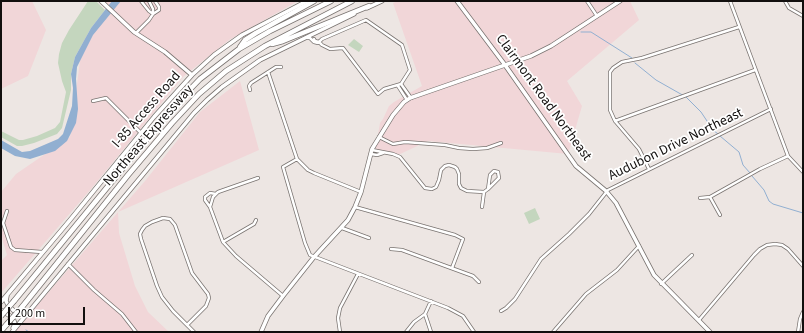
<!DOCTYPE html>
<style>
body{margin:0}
#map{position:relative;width:804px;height:333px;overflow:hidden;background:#ede6e3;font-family:"Source Sans 3",sans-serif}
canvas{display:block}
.frame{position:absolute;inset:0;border:2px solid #120f0e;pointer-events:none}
.scale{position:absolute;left:8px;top:307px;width:77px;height:18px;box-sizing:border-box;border:2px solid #120f0e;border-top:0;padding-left:5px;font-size:12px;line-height:14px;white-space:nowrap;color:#120f0e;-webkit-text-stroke:3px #fff;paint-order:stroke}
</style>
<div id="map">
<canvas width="804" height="333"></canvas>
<div class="frame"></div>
<div class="scale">200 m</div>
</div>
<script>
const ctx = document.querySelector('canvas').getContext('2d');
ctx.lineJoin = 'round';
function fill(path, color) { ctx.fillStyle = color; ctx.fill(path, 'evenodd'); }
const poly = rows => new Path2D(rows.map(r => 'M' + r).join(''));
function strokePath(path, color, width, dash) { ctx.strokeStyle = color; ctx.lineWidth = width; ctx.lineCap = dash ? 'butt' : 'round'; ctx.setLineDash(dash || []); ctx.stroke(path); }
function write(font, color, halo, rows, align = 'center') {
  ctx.font = font + ' "Source Sans 3",sans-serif'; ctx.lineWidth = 3.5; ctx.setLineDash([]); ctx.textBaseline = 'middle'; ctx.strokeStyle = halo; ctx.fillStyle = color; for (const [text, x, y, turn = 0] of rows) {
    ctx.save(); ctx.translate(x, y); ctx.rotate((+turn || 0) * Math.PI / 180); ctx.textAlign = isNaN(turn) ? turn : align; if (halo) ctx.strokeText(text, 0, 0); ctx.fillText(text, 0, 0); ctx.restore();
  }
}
const commercial = poly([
 [1,1,32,1,46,30,28,76,1,89],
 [105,1,298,1,229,40,183,77,91,189,1,293,1,261,7,255,1,235,1,192,16,174,70,137,83,38,112,12],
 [398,1,630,1,639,20,567,81,582,106,568,154,428,141,398,155,375,151,380,123,383,119,389,106,394,102,422,86,393,3],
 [240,81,259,150,118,212,119,233,135,286,148,312,169,332,14,332,145,181,200,112]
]);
const green = poly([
 [88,1,96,1,105,10,91,28,75,57,71,74,71,90,62,128,57,134,34,143,22,146,17,146,1,137,1,131,19,140,23,140,37,136,55,128,60,122,66,92,62,81,58,63,59,54,62,43,69,30],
 [354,39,363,46,359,52,348,45],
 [535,208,540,219,529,224,524,213]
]);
const water = poly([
 [112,1,121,1,93,35,77,67,76,79,78,109,76,123,67,141,55,151,30,159,15,156,1,148,1,140,22,152,30,151,58,139,63,134,72,106,73,88,71,74,75,57,91,28]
]);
const stream = poly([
 [581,32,591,32,632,58],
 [635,63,656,80,686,97,701,112,713,130,718,134],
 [720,136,739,152,743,165,750,173],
 [752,176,764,190,769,201,773,204,803,213],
 [26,330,29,332]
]);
const street = poly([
 [141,1,149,11,153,14,159,10,159,7,155,1],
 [587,1,597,16],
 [730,1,788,156,803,172],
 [785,1,789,8,803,16],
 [366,20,402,45,410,70,401,84,384,89,378,94,343,48,330,49,322,45,319,42,322,39,366,20],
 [136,33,149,20,153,14,153,9,149,1],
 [307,38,310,38,314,42,318,43,319,42,315,41,314,39],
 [268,72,297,159,308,170,314,173,361,192],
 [401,84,411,98],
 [398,86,407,100],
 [250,90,249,86,251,83,276,67,281,67],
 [93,101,106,98,141,133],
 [615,121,755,70],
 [379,137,393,144,405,142,445,145,459,148,473,149,487,148,501,143],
 [372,150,393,154,400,157,425,188,432,189,436,187,439,180,441,170,445,166,449,165,455,167,457,169,459,174,459,184,461,188,467,191,484,192,488,189],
 [371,154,377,155,383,153],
 [297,159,283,167,305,243,310,255,448,308,463,316,474,332],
 [649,169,639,149,615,121,610,110,610,72,613,68,622,62,642,58,739,27],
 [494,171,498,172,499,178,488,189,490,175,494,171],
 [258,178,218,192,213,197,210,207,223,242,236,256,283,296],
 [710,197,720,215],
 [700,198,710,197,760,169,788,156],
 [210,207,205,200,205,197,210,193,216,194],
 [355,207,455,235,463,239,452,268],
 [482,207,484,192],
 [7,211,3,223,11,247,15,250,42,252],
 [163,218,170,219,175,225,192,273,208,294,209,298,206,306,187,325,173,311,162,297,157,286,141,239,140,234,142,230,145,226,152,222,163,218],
 [342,228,369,238],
 [223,242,254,224,256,220],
 [391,249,402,250,473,276,479,282],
 [68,264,94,290,122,314,136,332],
 [661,284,692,255],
 [501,311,506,308,515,299,541,259,569,234,589,214,608,190,771,109],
 [425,314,431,332],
 [699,320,754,255,760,249,767,245,775,244,782,245,788,249,803,266],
 [187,325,194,332],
 [340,332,338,318,340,308,358,274],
 [406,332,414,322,425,314,431,301],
 [553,332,586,294,617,270,639,246],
 [798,332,800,319,803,312]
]);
const secondary = poly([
 [101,1,134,32,165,52,192,75],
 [367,8,382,1],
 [7,296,6,301,8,305,18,315,24,317],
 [1,302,70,220,154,117,192,75,214,55,242,35,307,1],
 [1,310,13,318,15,324,13,328],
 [12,332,194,113,207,100,222,87,260,60,354,14],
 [261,332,268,316,283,296,314,257,348,220,355,207,361,192,372,149,393,115,404,102,410,98,531,56,551,46,620,1]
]);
const primary = poly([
 [457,1,505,65,576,166,606,191,616,203,654,275,710,332]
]);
const highway = poly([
 [272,44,283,41,369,6],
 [240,47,245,40,256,33,314,1],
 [14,301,173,107,200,79,239,49,270,31,331,1],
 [22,307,128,175,172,123,199,94,226,71,265,46,352,1],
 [1,331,7,324]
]);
const highwayBridge = poly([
 [1,316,14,301],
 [7,324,22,307]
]);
const streetNames = [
 ["Clairmont Road Northeast",543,98,54],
 ["I-85 Access Road",147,110,-49],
 ["Northeast Expressway",149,136,-49],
 ["Audubon Drive Northeast",676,145,-26]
];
fill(commercial, '#f1d6d8');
fill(green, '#c4d6be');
fill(water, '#91afd1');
strokePath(stream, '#91afd1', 1);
strokePath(street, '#797370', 4);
strokePath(secondary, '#797370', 5);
strokePath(primary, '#797370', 5);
strokePath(highway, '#797370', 6);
strokePath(street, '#fff', 2.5);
strokePath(secondary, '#fff', 3.5);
strokePath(primary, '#fff', 3.5);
strokePath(highway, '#fff', 4.5);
strokePath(highwayBridge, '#797370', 6, []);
strokePath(highwayBridge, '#fff', 4.5);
write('14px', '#120f0e', '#fff', streetNames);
</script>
